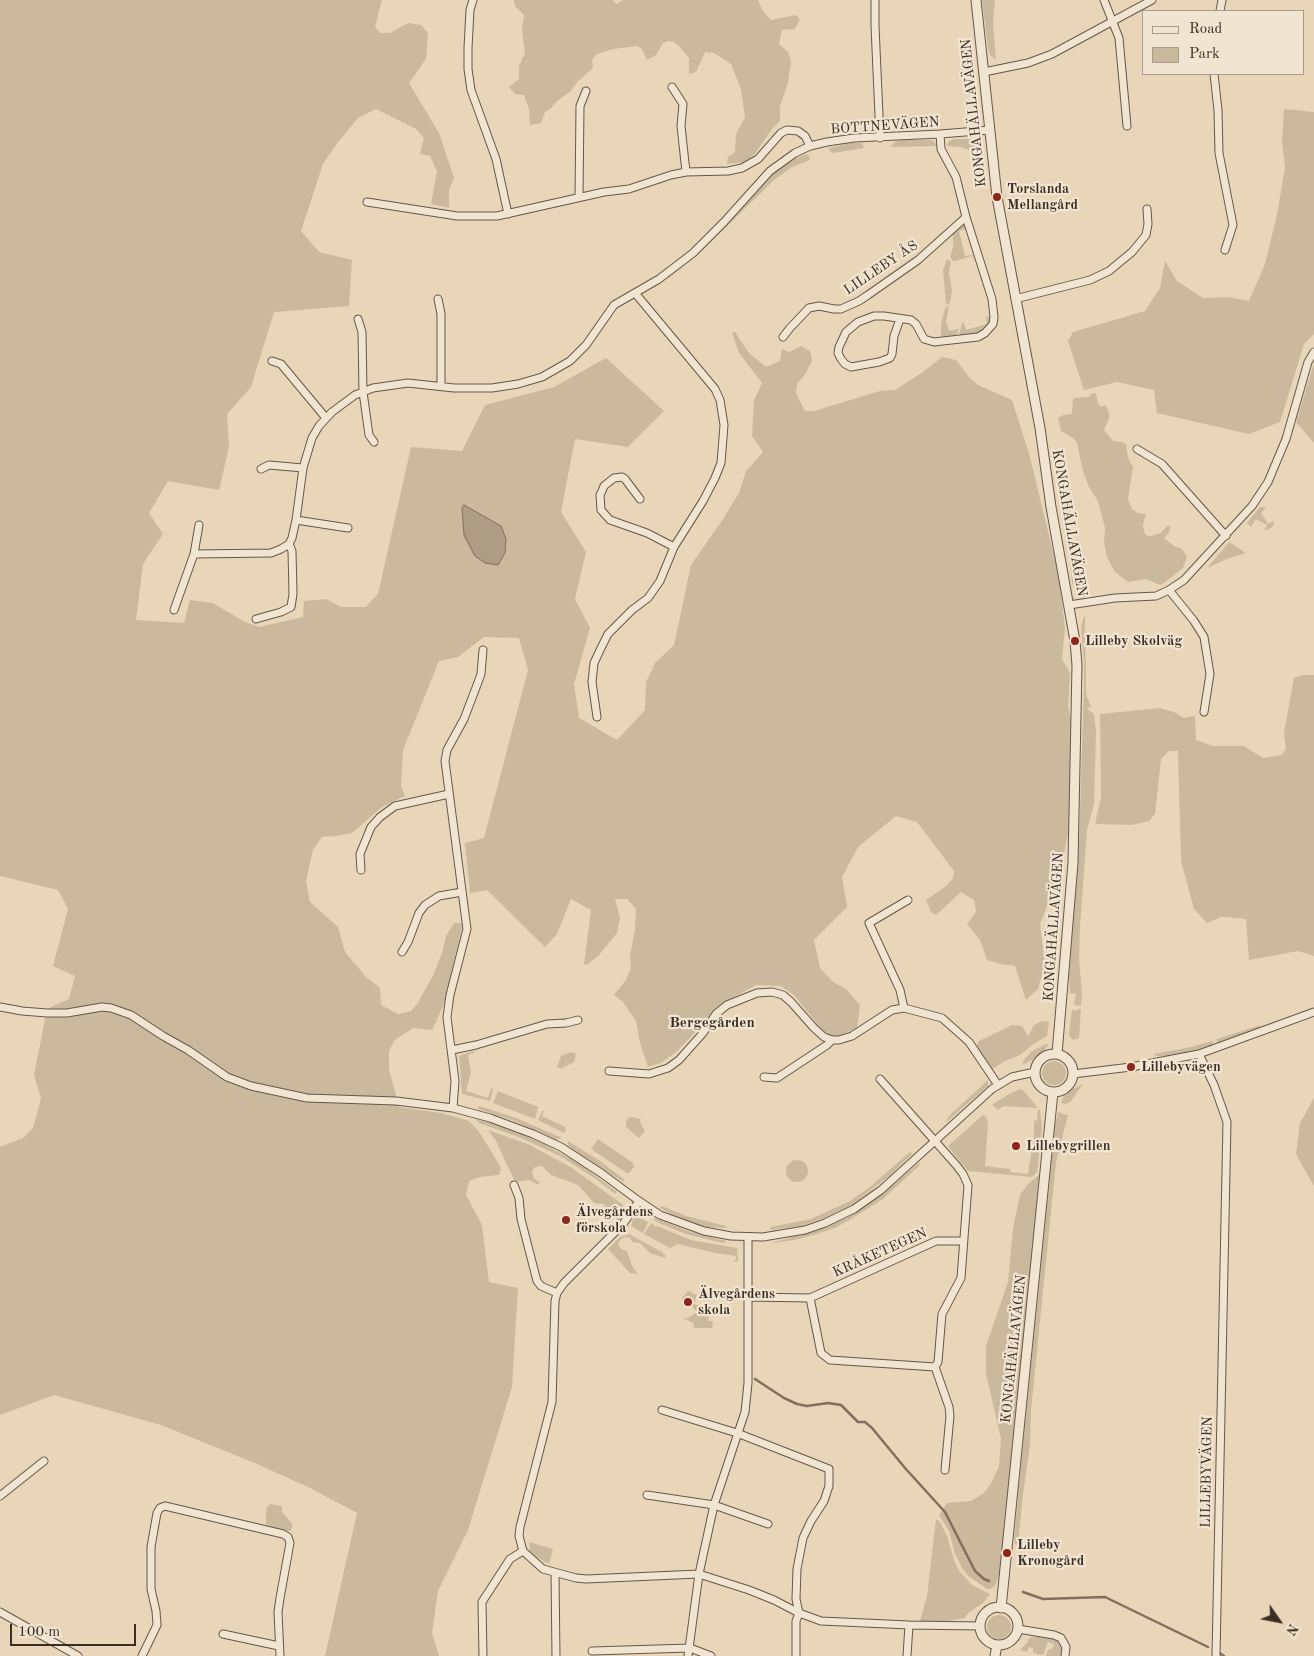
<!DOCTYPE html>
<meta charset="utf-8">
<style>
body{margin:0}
#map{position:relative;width:1314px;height:1656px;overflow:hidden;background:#e9d6b8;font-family:"Old Standard TT",serif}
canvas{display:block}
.legend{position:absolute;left:1142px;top:10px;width:162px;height:65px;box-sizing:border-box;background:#f1e4d1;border:1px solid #a89b8b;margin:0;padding:6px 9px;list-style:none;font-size:15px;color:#3a2d22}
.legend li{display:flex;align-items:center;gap:10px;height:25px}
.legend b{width:25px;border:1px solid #a89b8b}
.north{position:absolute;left:1254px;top:1596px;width:50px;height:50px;-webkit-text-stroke:4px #f1e4d1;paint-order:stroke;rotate:123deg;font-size:14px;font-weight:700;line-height:20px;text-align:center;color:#3a2d22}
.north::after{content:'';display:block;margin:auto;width:18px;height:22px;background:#3a2d22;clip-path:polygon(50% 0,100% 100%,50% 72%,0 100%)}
.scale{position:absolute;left:10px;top:1624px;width:126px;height:22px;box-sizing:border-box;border:2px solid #3a2d22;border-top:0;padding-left:6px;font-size:15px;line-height:18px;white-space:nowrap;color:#3a2d22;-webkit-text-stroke:4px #f1e4d1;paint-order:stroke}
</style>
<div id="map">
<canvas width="1314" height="1656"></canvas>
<ul class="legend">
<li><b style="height:6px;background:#f1e4d1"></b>Road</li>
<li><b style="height:14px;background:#cbb99e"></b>Park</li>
</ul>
<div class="north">N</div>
<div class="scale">100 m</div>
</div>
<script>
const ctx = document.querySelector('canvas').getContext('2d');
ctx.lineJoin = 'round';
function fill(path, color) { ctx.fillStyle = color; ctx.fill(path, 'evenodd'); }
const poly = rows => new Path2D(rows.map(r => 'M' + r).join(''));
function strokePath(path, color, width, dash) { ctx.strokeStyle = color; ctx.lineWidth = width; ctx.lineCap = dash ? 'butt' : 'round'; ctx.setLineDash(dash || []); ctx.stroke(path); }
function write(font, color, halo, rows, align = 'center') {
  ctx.font = font + ' "Old Standard TT",serif'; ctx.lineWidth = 4.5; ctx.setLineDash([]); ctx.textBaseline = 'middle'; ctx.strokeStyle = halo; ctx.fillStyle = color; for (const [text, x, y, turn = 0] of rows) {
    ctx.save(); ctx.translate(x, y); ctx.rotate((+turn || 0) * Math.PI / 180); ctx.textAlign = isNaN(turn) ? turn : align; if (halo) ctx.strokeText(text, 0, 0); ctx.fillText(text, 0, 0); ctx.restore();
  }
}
const green = poly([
 [0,0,382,0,375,27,380,33,390,33,408,23,421,25,428,33,426,59,409,83,439,133,454,178,449,190,449,208,431,204,437,171,430,156,420,154,424,138,416,129,376,109,358,118,338,142,323,164,301,231,319,252,352,260,349,306,274,312,251,387,227,414,229,447,219,490,168,481,149,513,163,534,143,564,136,620,184,623,190,600,213,603,243,621,259,627,303,617,304,601,326,599,341,607,366,607,378,594,411,447,462,451,485,405,554,387,606,358,664,411,628,447,575,439,561,512,586,552,575,599,590,628,574,684,579,718,617,740,645,710,646,682,655,663,674,645,691,565,723,519,739,493,746,471,763,452,752,436,754,400,762,383,739,353,732,333,735,332,749,353,766,367,780,361,782,349,789,352,801,346,810,351,812,361,804,376,797,384,796,393,805,411,814,411,880,391,895,390,923,372,942,357,956,360,969,377,978,385,1012,400,1030,457,1059,577,1065,628,1062,659,1070,673,1068,707,1074,733,1070,825,1060,872,1040,924,1045,965,1038,989,1026,1000,1015,966,1001,964,987,960,980,940,967,924,976,912,974,900,961,892,936,915,931,912,926,900,946,886,953,878,954,871,917,822,896,816,858,847,842,877,847,907,814,940,820,968,833,982,846,989,860,1005,857,1028,839,1036,826,1035,794,995,781,986,756,985,718,1006,689,1039,676,1052,661,1063,648,1067,640,1043,636,1021,623,1002,614,995,626,980,631,968,630,956,635,929,636,909,627,899,615,899,620,918,617,933,599,955,587,965,584,964,591,910,571,899,557,934,545,947,487,890,470,893,465,843,484,838,528,670,519,638,484,637,458,657,439,661,403,750,401,787,405,796,382,807,352,833,336,836,322,837,313,850,306,881,310,902,338,927,345,952,367,978,380,988,381,1005,398,1014,411,1011,417,1004,433,976,442,953,446,936,454,923,463,923,444,1004,432,1030,413,1028,395,1040,389,1051,389,1069,399,1107,441,1113,469,1121,480,1133,491,1151,501,1168,499,1175,480,1177,469,1181,466,1195,482,1225,489,1282,518,1288,512,1387,468,1530,438,1591,432,1633,439,1656,325,1656,357,1513,310,1488,257,1464,161,1425,54,1395,0,1415,0,1147,23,1138,33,1128,41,1098,34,1075,47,1009,69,999,75,976,53,966,68,909,58,890,0,876],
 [514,0,613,0,616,4,623,0,758,0,763,11,771,20,796,15,800,19,795,29,782,30,779,44,788,52,791,61,788,83,780,106,780,121,772,129,754,155,745,162,727,164,728,157,735,152,736,134,745,118,741,89,731,64,714,53,705,52,696,72,689,74,689,58,680,47,674,42,668,41,663,43,656,55,647,60,642,49,637,46,613,49,597,54,592,60,593,68,577,82,571,91,557,101,550,109,545,112,541,123,530,125,529,109,524,95,515,94,509,87,519,79,519,66,525,53,522,30,524,15,515,6],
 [982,0,995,0,993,22,996,60,991,56,988,49],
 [1284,109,1314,112,1314,334,1304,344,1280,422,1249,434,1157,413,1154,390,1117,382,1084,390,1068,341,1073,332,1145,311,1160,288,1165,261,1177,281,1203,298,1228,297,1249,301,1265,264,1277,215,1285,167,1282,142],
 [954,139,969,139,977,142,982,147,984,154,980,154,961,147,947,146,948,142],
 [903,140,932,140,938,146,891,147,896,141],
 [850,143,862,143,864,148,833,153,829,150,829,148],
 [806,154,809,156,810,160,792,167,774,180,706,247,670,277,644,291,667,278,704,247,774,172,795,159],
 [963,224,965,225,966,229,959,231,965,256,973,255,975,262,972,256,955,261,953,261,950,257,953,247,953,231],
 [947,259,951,262,949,273,952,291,950,303,946,305,943,270],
 [949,306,946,321,949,331,959,329,956,336,945,338,941,335,941,324,945,308],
 [987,316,989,317,990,322,985,329,974,334,958,336,961,329,962,322,964,323,966,330,987,324,986,318],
 [1314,363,1314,443,1296,422],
 [1093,393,1096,394,1098,404,1102,407,1104,405,1106,406,1110,416,1104,430,1113,441,1122,442,1126,444,1128,458,1133,467,1128,499,1132,509,1138,513,1146,514,1143,525,1144,532,1147,536,1151,536,1161,533,1167,526,1171,526,1168,534,1164,538,1165,539,1174,546,1182,549,1187,557,1183,568,1164,583,1160,585,1146,579,1128,582,1115,572,1107,557,1104,543,1105,528,1098,501,1089,487,1083,471,1077,443,1073,438,1061,431,1058,418,1063,415,1072,414,1073,399,1075,398,1088,397],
 [1260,507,1266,508,1261,513,1268,524,1273,521,1274,523,1272,527,1267,530,1264,530,1267,525,1256,519,1251,527,1247,523],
 [1229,542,1246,553,1227,559,1207,568],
 [1073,550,1077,562,1081,593,1074,588,1072,582,1069,551],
 [1085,616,1086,694,1091,707,1086,708,1094,714,1096,731,1094,804,1087,830,1080,926,1079,958,1082,994,1081,1006,1074,1005,1076,994,1070,993,1069,974,1079,844,1084,687,1084,662,1081,628,1083,619],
 [1303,675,1314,675,1314,956,1298,951,1249,960,1246,919,1227,917,1221,917,1207,923,1194,909,1181,861,1178,751,1169,751,1161,759,1155,814,1149,821,1132,825,1095,824,1101,798,1100,714,1160,708,1174,712,1184,718,1195,716,1196,740,1213,746,1244,746,1263,758,1282,755,1286,749,1284,733,1294,678],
 [1078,1009,1081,1010,1079,1038,1073,1040,1069,1035,1072,1010,1077,1011],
 [1042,1021,1049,1022,1047,1036,1032,1045,1020,1055,1005,1061,991,1070,976,1048,979,1041,1012,1025,1022,1026,1028,1036,1034,1025],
 [1260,1025,1259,1028,1217,1044,1217,1039],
 [1213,1041,1213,1046,1174,1056,1156,1056,1154,1054,1191,1047],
 [1046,1044,1049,1044,1041,1055,1022,1065,1024,1060,1032,1051],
 [473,1051,476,1052,468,1055,471,1072,466,1091,488,1098,491,1088,493,1089,490,1101,462,1094,459,1056],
 [571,1052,576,1054,574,1062,561,1069,557,1067,561,1056],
 '1042 1073a12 12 0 1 1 24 0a12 12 0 1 1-24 0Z',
 [988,1080,988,1086,946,1122,948,1117],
 [1083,1084,1071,1101,1066,1104,1061,1103,1064,1095,1071,1090],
 [1020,1089,1024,1091,1038,1108,1003,1106,998,1110,992,1105,1009,1094],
 [498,1091,538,1107,535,1119,493,1103],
 [1314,1098,1314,1186,1296,1154,1300,1123],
 [479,1106,516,1118,562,1138,556,1140,512,1120,478,1109],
 [1038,1109,1040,1110,1042,1129,1037,1172,1032,1177,968,1171,949,1148,949,1145,983,1115,986,1117,988,1124,985,1166,1010,1169,1010,1172,1028,1174,1034,1135,1034,1120,1037,1121],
 [542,1111,544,1111,542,1116,565,1127,566,1130,564,1133,538,1120],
 [1058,1112,1068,1115,1056,1162,1031,1410,1030,1445,1023,1494,1018,1545,1015,1544,1014,1540,1019,1484,1055,1124],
 [632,1117,641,1119,640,1122,645,1131,639,1138,626,1127,626,1122,628,1118],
 [475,1119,499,1125,542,1143,581,1165,617,1192,615,1194,596,1179,560,1156,521,1138,479,1123],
 [488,1130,530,1145,572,1168,622,1204,625,1208,626,1214,619,1224,613,1224,617,1218,614,1211,608,1210,604,1204,594,1203,578,1185,551,1175,542,1166,535,1167,532,1172,534,1179,540,1182,538,1185,530,1180,515,1182,496,1141],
 [598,1139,633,1163,634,1167,628,1174,591,1149],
 [568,1141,600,1161,625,1180,623,1182,571,1148,568,1145],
 [910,1152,912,1154,889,1176,850,1206,826,1217,801,1226,770,1230,771,1227,811,1219,850,1201,870,1187],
 '786 1171a11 11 0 1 1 22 0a11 11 0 1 1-22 0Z',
 [919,1163,920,1165,883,1199,851,1219,835,1228,817,1234,795,1240,771,1243,811,1232,847,1218,880,1196],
 [1040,1174,1001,1569,995,1586,991,1589,987,1589,968,1576,962,1568,955,1554,949,1531,939,1515,947,1503,971,1501,984,1493,992,1482,999,1466,1001,1439,986,1374,986,1346,1008,1282,1013,1228,1020,1195,1028,1184],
 [662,1206,686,1216,726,1226,727,1228,705,1227,694,1224,681,1219,660,1208],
 [637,1216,648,1222,643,1233,631,1226,633,1219],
 [654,1218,691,1232,726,1241,726,1242,723,1243,686,1234,659,1223,654,1220],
 [651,1223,656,1227,657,1226,691,1240,737,1248,738,1261,733,1262,736,1259,736,1256,715,1253,678,1244,670,1248,644,1234],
 [629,1234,662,1252,665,1255,665,1258,650,1253,640,1243,632,1242,630,1238,625,1237,620,1240,618,1244,621,1249,627,1251,632,1266,638,1274,630,1273,608,1249,620,1237],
 [688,1291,697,1295,694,1304,706,1309,705,1312,695,1310,690,1303,682,1301,682,1298],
 [696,1313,709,1316,708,1321,713,1321,712,1328,694,1328,693,1323,683,1318,688,1318],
 [270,1504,282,1506,282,1512,293,1525,291,1530,286,1532,266,1528,266,1513,267,1507],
 [936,1519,940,1522,947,1536,954,1560,959,1571,972,1585,990,1594,983,1603,968,1613,965,1618,942,1622,922,1622,920,1621,927,1596],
 [529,1542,553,1549,549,1564,533,1555,530,1551],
 '987 1627a12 12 0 1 1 24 0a12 12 0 1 1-24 0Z',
 [1038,1636,1050,1637,1057,1640,1063,1650,1061,1656,1046,1656,1048,1650,1053,1648,1054,1644,1048,1642,1043,1655,1033,1653,1033,1648,1029,1647,1027,1652,1020,1650,1026,1644,1029,1638]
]);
const water = poly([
 [464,505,501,526,506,539,505,553,498,565,485,563,475,556,464,535,462,508,464,505]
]);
const stream = poly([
 [755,1379,784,1398,797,1404,807,1406,828,1403,841,1405,858,1422,865,1422,872,1428,905,1468,945,1512,975,1571,984,1579,989,1581],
 [1023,1592,1043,1599,1105,1597,1208,1647],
 [1218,1652,1224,1656]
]);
const minor = poly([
 [473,0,470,10,468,48,468,69,471,90,496,159,508,214],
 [875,0,875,26,880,138],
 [1104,0,1119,38,1127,126],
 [1220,11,1222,0],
 [984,72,1028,63,1052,54,1152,0],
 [1214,74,1218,110,1219,153,1233,225,1225,250],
 [672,87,683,104,681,126,686,172],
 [579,197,580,106,586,91],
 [367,202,457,216,497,216,604,192,629,189,671,175,686,172,728,171,742,168,758,159,781,133,787,130,798,131,805,136,810,146,827,142,854,138,940,134,990,130],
 [438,299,441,314,441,386],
 [1015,299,1090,280,1109,271,1132,252,1146,235,1148,224,1147,209],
 [358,319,362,332,363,392,369,435,374,442],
 [900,319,894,336,892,354,890,358,879,362,851,367,845,364,841,359,838,353,839,347,846,332,858,322,874,316,884,316,911,320,916,324,924,339,934,342,978,337,985,333,993,324,994,317,992,299,966,217,956,177,941,149,940,134],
 [783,337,790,328,809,308,819,306,834,309,841,309,859,301,868,295,918,260,966,217],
 [272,361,281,364,326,418],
 [1137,449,1162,464,1226,536],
 [261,469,269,465,303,468],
 [640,499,625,479,622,477,614,478,604,486,602,491,600,495,601,510,610,520,647,533,674,547],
 [296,520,348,528],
 [194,554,271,553,281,549,289,544,292,538,296,520,303,468,312,438,319,426,332,412,355,395,373,388,408,383,454,388,492,388,518,384,542,377,570,361,586,345,614,305,659,279,693,253,724,222,770,171,795,153,810,146],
 [1169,590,1194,621,1204,637,1210,674,1204,712],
 [1069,605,1115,598,1156,596,1169,590,1184,580,1252,506,1268,482,1286,439,1308,362,1314,352],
 [174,610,194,554,199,525],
 [256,619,281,612,291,607,293,594,292,551,289,544],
 [597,717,592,682,594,663,601,648,608,634,632,610,648,598,660,581,674,547,703,501,715,478,721,463,724,425,720,400,715,389,635,293],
 [361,870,360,854,371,827,380,817,395,806,449,794],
 [402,952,408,942,419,913,425,905,439,896,462,892],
 [0,1007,22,1011,47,1013,67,1013,102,1007,111,1008,131,1015,163,1036,188,1050,227,1077,251,1086,307,1098,396,1101,437,1106,453,1108,490,1118,533,1134,561,1147,601,1173,639,1201,660,1215,704,1231,731,1236,763,1237,805,1230,825,1223,854,1209,881,1190,992,1089,1012,1077,1035,1072],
 [904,1008,900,990,869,923,908,900],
 [452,1050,476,1045,547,1024,566,1023,578,1020],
 [1199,1054,1214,1085,1227,1122,1216,1656],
 [609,1071,649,1074,668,1068,679,1060,703,1033,716,1014,727,1005,757,993,772,992,783,995,791,1002,814,1028,824,1037,832,1040,839,1040,852,1036,892,1010,904,1008,942,1018,969,1042,998,1085],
 [1073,1074,1131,1067,1199,1054,1314,1012],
 [764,1077,777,1078,827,1045,832,1040],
 [880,1079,957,1166,963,1174,968,1185,961,1278,942,1314,938,1362,935,1367,949,1407,950,1416,945,1470],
 [453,1108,455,1081,447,1017,450,995,467,929,445,761,447,750,464,719,477,685,481,674,483,650],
 [514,1185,519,1198,521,1219,537,1281,541,1286,557,1293],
 [639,1201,623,1224,564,1283,557,1293,555,1301,552,1402,520,1527,519,1536,523,1551,543,1569,576,1578,586,1579,699,1574,749,1590,774,1600,799,1613,821,1621,909,1625,980,1626],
 [747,1297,810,1298,821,1353,830,1360,935,1367],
 [810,1298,936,1241,963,1241],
 [662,1410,737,1433,829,1469,829,1486,824,1501,811,1521,803,1538,797,1569,796,1599,799,1613,796,1621,796,1656],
 [647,1495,714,1505,768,1524],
 [0,1496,44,1461],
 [555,1573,556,1656],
 [0,1612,78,1656],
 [1018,1629,1054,1635,1061,1638,1066,1647,1065,1656],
 [223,1634,279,1646],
 [592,1651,690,1648,711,1656],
 [142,1656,157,1625,156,1611,151,1589,151,1547,157,1513,160,1508,165,1506,283,1534,288,1537,290,1543,280,1598,278,1612,280,1656],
 [483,1656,482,1602,510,1559,523,1551],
 [688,1656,699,1574,714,1505,745,1412,748,1383,748,1237],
 [907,1656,909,1625]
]);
const tertiary = poly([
 [976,0,997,197,1040,428,1051,507,1075,641,1077,665,1073,863,1057,1054],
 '1035 1073a19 19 0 1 1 38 0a19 19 0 1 1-38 0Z',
 '980 1626a19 19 0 1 1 38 0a19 19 0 1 1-38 0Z',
 [1001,1608,1053,1092],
 [995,1656,997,1645]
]);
const markers = [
 [997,197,5,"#8f2418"],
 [1075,641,5,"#8f2418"],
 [1131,1067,5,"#8f2418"],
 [1016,1146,5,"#8f2418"],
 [566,1220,5,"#8f2418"],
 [688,1302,5,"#8f2418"],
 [1007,1553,5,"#8f2418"]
];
const streetNames = [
 ["KONGAHÄLLAVÄGEN",974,113,-96],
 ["BOTTNEVÄGEN",885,126,-4],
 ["LILLEBY ÅS",881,268,-34],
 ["KONGAHÄLLAVÄGEN",1069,523,80],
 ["KONGAHÄLLAVÄGEN",1054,927,-86],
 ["KRÅKETEGEN",880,1253,-24],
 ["KONGAHÄLLAVÄGEN",1014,1349,-84],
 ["LILLEBYVÄGEN",1207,1472,-89]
];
const poiNames = [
 ["Torslanda",1007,189],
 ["Mellangård",1007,205],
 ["Lilleby Skolväg",1085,641],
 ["Lillebyvägen",1141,1067],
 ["Lillebygrillen",1026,1146],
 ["Älvegårdens",576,1212],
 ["förskola",576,1228],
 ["Älvegårdens",698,1294],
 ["skola",698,1310],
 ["Lilleby",1017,1545],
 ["Kronogård",1017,1561]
];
const neighbourhoodNames = [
 ["Bergegården",712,1023]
];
fill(green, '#cbb99e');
fill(water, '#ae9d85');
strokePath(water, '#80705d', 1);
strokePath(stream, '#80705d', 2.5);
strokePath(minor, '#665748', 9);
strokePath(tertiary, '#665748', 11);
strokePath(minor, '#f1e4d1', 7);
strokePath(tertiary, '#f1e4d1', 9);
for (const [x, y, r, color] of markers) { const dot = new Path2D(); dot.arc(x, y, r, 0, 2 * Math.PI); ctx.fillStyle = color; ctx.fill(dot); strokePath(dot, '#f1e4d1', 2); }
write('14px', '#3a2d22', '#f1e4d1', streetNames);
write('bold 14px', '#3a2d22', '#f1e4d1', poiNames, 'left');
write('bold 15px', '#3a2d22', '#f1e4d1', neighbourhoodNames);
</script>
